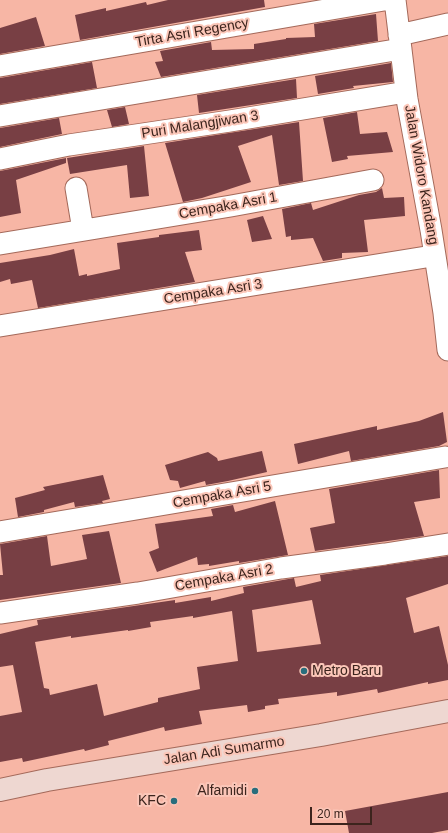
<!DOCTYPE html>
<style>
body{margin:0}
#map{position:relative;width:448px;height:833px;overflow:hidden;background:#f7b6a5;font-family:Arial,sans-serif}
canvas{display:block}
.scale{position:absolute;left:310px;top:807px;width:62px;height:18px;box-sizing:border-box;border:2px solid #3c241d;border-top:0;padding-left:5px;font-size:12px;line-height:14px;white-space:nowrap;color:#3c241d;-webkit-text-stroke:3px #fbc6b8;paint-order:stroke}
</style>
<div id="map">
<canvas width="448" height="833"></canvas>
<div class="scale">20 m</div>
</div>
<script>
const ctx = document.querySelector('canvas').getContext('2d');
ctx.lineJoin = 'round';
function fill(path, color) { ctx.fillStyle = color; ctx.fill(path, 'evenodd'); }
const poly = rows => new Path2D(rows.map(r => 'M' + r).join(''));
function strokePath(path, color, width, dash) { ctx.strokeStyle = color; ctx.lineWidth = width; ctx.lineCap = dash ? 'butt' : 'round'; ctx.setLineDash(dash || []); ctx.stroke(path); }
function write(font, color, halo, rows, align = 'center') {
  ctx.font = font + ' Arial,sans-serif'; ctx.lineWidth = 4; ctx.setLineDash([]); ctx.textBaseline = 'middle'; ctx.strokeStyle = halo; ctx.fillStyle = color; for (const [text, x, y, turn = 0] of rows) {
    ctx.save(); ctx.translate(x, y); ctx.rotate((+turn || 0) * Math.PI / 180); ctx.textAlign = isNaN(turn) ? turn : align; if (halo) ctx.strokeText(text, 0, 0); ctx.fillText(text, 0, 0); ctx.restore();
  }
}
const building = poly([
 [168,0,264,0,265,7,80,40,75,15,106,8,106,11,146,2,147,5],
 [376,14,378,41,161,77,155,62,163,61,160,51,211,42,212,50,254,49,254,44,286,39,286,38,315,37,314,24],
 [36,17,45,46,0,54,0,28],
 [92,62,97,88,0,104,0,78],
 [391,63,393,82,353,86,354,88,318,94,315,76],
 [296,79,297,98,199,113,197,95],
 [125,107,129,124,112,127,107,110],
 [357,112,360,134,387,132,393,152,347,156,348,159,332,162,323,118],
 [59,118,62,134,0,147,0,128],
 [299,122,303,181,279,185,272,135,238,146,251,182,202,198,183,202,165,143],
 [144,146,149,196,130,198,127,165,70,174,67,158],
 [66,158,66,163,16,180,21,213,0,217,0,171],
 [382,188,384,198,404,197,405,216,364,220,368,252,342,253,342,258,323,261,313,238,291,240,291,236,286,237,282,209,311,203,313,210,359,195,376,192],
 [263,216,272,239,252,242,247,220],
 [199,230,202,250,185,252,195,282,38,308,32,280,11,284,10,279,0,282,0,263,50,255,74,249,79,276,87,274,87,276,120,269,117,243,159,237,159,235],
 [443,412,447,442,439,446,351,461,349,451,298,464,294,444,377,426,377,430,419,421],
 [262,451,267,472,228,481,206,485,205,481,180,488,178,481,170,480,165,465,208,452,217,458,218,461],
 [439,470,440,498,414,502,424,536,315,551,310,528,335,523,329,489],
 [103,475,110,499,102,501,103,503,75,507,74,502,44,510,44,512,18,517,15,498,45,490,43,487],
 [275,501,288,555,239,563,239,561,209,566,209,564,198,565,197,557,157,572,149,552,159,548,155,524,213,516,211,509,233,505,235,512],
 [109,531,121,583,0,600,0,575,3,575,0,544,47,536,51,566,87,559,82,535],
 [448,556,448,584,406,598,414,633,439,626,448,665,448,680,428,684,428,682,378,693,377,689,337,696,337,692,278,699,279,704,265,706,265,709,248,712,247,705,199,711,202,724,165,731,164,727,108,741,109,745,85,751,84,749,23,762,22,758,0,762,0,716,22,712,13,665,0,667,0,634,38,625,37,620,175,600,175,603,211,597,211,601,244,593,243,587,294,578,296,587,321,581,320,575],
 [312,600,321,644,257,652,252,610],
 [232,611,238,661,197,667,200,689,158,698,158,702,104,716,97,684,50,695,49,689,44,688,35,642,71,636,71,638,128,630,128,631,151,627,150,622,193,616,193,618],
 [448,792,448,830,432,833,349,833,345,811]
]);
const minor = poly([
 [395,0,407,99,431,230,444,313,448,350],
 [399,35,448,24],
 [0,66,384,0],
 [0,116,401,49],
 [0,159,69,145,230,121,400,93],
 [76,188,83,230],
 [0,244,231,206,373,180],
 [0,326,426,257],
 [0,532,445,457],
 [0,613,138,593,281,568,385,554,448,544]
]);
const secondary = poly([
 [0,790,47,780,321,735,448,711]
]);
const markers = [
 [304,671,4,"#286d7c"],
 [255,791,4,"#286d7c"],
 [174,801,4,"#286d7c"]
];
const streetNames = [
 ["Tirta Asri Regency",192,33,-10],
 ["Puri Malangjiwan 3",200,125,-9],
 ["Jalan Widoro Kandang",421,175,80],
 ["Cempaka Asri 1",228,206,-10],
 ["Cempaka Asri 3",213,292,-9],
 ["Cempaka Asri 5",222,495,-10],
 ["Cempaka Asri 2",224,578,-10],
 ["Jalan Adi Sumarmo",224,751,-9]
];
const poiNames = [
 ["Metro Baru",312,671,"left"],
 ["Alfamidi",247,791],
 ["KFC",166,801]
];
fill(building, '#783f44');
strokePath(minor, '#a4695a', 23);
strokePath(secondary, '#a4695a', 24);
strokePath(minor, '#fff', 21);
strokePath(secondary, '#eed7d1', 22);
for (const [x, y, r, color] of markers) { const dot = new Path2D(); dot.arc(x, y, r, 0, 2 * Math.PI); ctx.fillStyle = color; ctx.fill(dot); strokePath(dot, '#fbc6b8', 1.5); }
write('14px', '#3c241d', '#fbc6b8', streetNames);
write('14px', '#3c241d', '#fbc6b8', poiNames, 'right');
</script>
